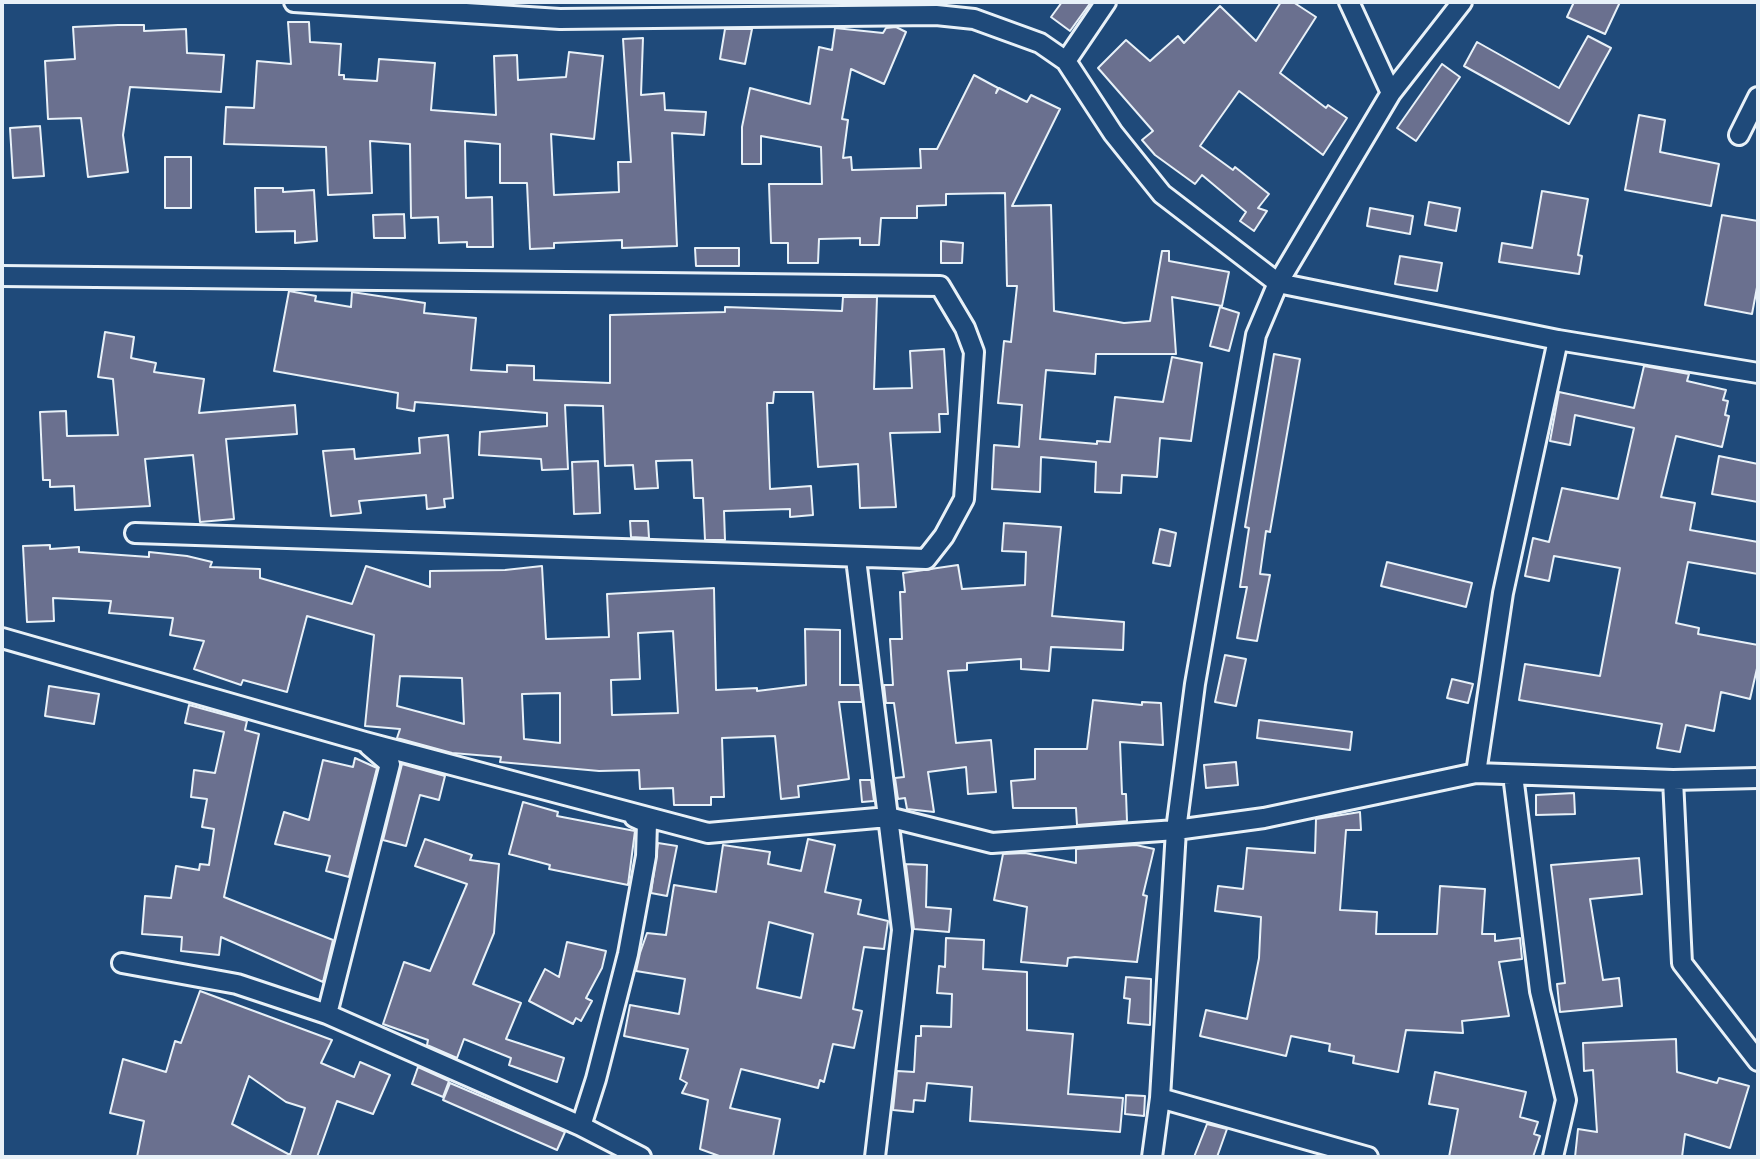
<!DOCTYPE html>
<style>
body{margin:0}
#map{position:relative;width:1760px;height:1159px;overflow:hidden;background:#1f4a7a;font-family:"Playpen Sans",sans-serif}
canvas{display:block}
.frame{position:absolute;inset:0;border:4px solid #e8f1f8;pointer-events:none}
</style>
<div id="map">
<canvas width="1760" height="1159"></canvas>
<div class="frame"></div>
</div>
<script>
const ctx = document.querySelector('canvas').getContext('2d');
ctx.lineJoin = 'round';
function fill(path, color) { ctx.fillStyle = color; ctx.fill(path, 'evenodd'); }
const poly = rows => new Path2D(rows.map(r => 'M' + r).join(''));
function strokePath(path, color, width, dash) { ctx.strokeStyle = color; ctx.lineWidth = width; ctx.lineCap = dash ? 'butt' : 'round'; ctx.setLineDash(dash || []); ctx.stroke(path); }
const building = poly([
 [1062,2,1091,2,1070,31,1051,17,1062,2],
 [1281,2,1293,2,1316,17,1280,73,1326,108,1328,105,1347,118,1323,155,1239,91,1200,146,1233,170,1235,167,1269,194,1258,208,1267,211,1254,231,1240,221,1246,212,1202,175,1195,184,1155,155,1142,140,1153,131,1098,68,1126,40,1150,61,1178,36,1184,43,1220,6,1256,41,1281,2],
 [1574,2,1620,2,1605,34,1567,17,1574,2],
 [288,22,309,22,310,42,341,44,339,75,344,75,344,79,377,81,379,59,435,63,431,110,496,115,494,56,517,55,518,80,566,77,569,52,603,56,594,139,551,134,554,195,619,192,618,162,631,162,623,39,643,38,641,95,664,93,665,110,706,112,704,135,672,133,677,246,622,248,622,240,554,243,554,248,530,249,527,183,500,183,500,144,465,141,466,198,492,197,493,247,467,247,467,242,439,243,438,217,411,218,410,144,370,141,372,193,328,195,326,147,224,144,226,107,254,108,257,61,291,64,288,22],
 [118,25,144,25,144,31,186,29,187,53,224,55,221,92,130,87,123,135,128,172,88,177,81,118,48,119,45,61,75,59,73,27,118,25],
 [896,27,906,32,884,84,851,69,842,119,848,120,843,158,851,157,852,170,921,168,920,149,937,149,974,75,998,88,996,93,999,88,1027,102,1031,95,1060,109,1012,206,1051,205,1054,311,1124,323,1150,321,1162,251,1169,251,1169,261,1229,272,1222,306,1172,297,1176,354,1096,354,1095,374,1046,370,1040,439,1097,444,1097,441,1110,442,1115,397,1163,402,1172,357,1202,363,1191,441,1160,438,1157,477,1122,475,1121,493,1095,492,1096,462,1041,457,1040,492,992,489,994,445,1019,447,1022,405,998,403,1004,341,1011,342,1017,286,1007,286,1005,193,946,194,946,205,917,206,917,218,881,218,879,245,860,245,860,238,819,239,818,263,788,263,788,243,771,243,769,184,822,184,821,147,761,136,761,164,742,164,742,127,750,88,810,104,819,47,832,50,835,28,883,33,886,28,896,27],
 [725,29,752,29,745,64,720,59,725,29],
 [1588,36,1611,48,1569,124,1464,66,1477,42,1559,88,1588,36],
 [1442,64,1460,77,1416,141,1397,128,1442,64],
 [1639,115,1665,120,1660,152,1719,164,1711,206,1625,190,1639,115],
 [40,126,44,176,13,178,10,128,40,126],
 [165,157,191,157,191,208,165,208,165,157],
 [255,188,283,188,283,192,314,190,317,241,295,243,295,231,256,232,255,188],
 [1542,191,1588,199,1578,255,1582,256,1579,274,1499,262,1502,243,1532,248,1542,191],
 [1429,202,1460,208,1456,231,1425,225,1429,202],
 [1370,208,1413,216,1410,234,1367,226,1370,208],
 [404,214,405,238,374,238,373,215,404,214],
 [1722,215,1758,221,1758,282,1752,314,1705,305,1722,215],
 [941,241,963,243,962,263,941,263,941,241],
 [695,248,739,248,739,266,696,266,695,248],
 [1400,256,1442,263,1437,291,1395,284,1400,256],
 [289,291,316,296,315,301,351,307,352,292,425,303,424,313,476,318,471,370,507,372,507,365,534,366,534,380,610,383,610,315,725,312,725,307,842,311,843,297,877,297,874,389,912,388,910,351,944,349,948,414,939,414,940,432,890,433,896,507,860,508,858,464,818,467,813,392,774,392,773,403,767,403,770,489,811,486,813,515,790,517,790,509,724,511,725,540,705,540,703,498,694,498,692,460,656,461,658,488,635,489,633,465,605,466,603,406,565,405,568,469,542,470,541,459,479,455,480,432,547,426,547,413,415,402,414,411,397,408,398,393,274,371,289,291],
 [1220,307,1239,313,1229,351,1210,346,1220,307],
 [105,332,134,337,131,358,156,363,154,372,204,379,199,413,295,405,297,434,226,439,234,519,200,522,193,455,145,459,150,506,75,510,74,486,50,487,50,480,43,480,40,412,66,411,67,436,118,435,113,379,98,377,105,332],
 [1274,354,1300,359,1270,532,1266,531,1260,574,1270,575,1257,641,1237,638,1247,587,1240,587,1249,528,1245,527,1274,354],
 [1644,366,1689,374,1687,381,1726,390,1723,400,1728,401,1725,415,1729,416,1722,447,1676,436,1661,497,1695,503,1690,530,1758,542,1758,574,1688,562,1676,623,1699,628,1698,634,1758,645,1758,664,1750,699,1721,692,1714,731,1686,725,1680,752,1657,748,1662,724,1519,700,1525,664,1600,676,1620,568,1554,556,1549,581,1525,576,1533,538,1549,542,1562,488,1618,499,1634,428,1575,415,1570,445,1550,441,1559,392,1634,408,1644,366],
 [448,435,453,498,444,499,445,507,427,509,426,495,359,501,361,513,331,516,323,451,354,449,355,459,420,453,419,438,448,435],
 [1719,456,1758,464,1758,502,1712,494,1719,456],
 [598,461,600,513,574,514,572,462,598,461],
 [630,521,648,521,649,538,631,537,630,521],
 [1004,523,1061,527,1052,616,1124,622,1123,650,1051,647,1049,671,1021,669,1021,659,967,663,967,670,948,671,956,743,991,740,996,792,968,794,966,767,928,772,934,812,907,809,905,798,898,799,895,778,904,777,894,703,886,703,884,685,893,685,890,639,902,639,900,592,905,592,903,573,958,565,962,589,1025,585,1026,552,1002,551,1004,523],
 [1160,529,1176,533,1170,566,1153,563,1160,529],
 [50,545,50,549,79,547,79,552,149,557,149,552,187,556,212,562,210,567,260,569,260,578,352,604,366,566,430,587,430,571,505,570,542,566,546,639,609,637,607,594,714,588,716,690,757,688,757,691,806,685,805,629,840,630,840,685,860,685,862,702,839,702,849,779,798,786,799,797,781,799,775,736,722,738,724,797,711,797,711,805,674,805,673,788,640,789,639,770,599,771,500,762,501,757,452,753,397,738,400,729,365,726,374,635,307,616,287,692,243,680,241,685,194,669,204,641,170,635,173,618,109,613,111,601,53,598,54,621,27,622,23,546,50,545],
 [673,631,678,713,612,715,611,680,640,679,638,633,673,631],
 [400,676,462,678,464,724,397,706,400,676],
 [560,693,560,743,524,739,522,694,560,693],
 [1387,562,1472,583,1466,607,1381,586,1387,562],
 [1225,655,1246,659,1236,706,1215,702,1225,655],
 [1452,679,1473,684,1468,703,1447,698,1452,679],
 [49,686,99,694,94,724,45,716,49,686],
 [1093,700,1142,705,1142,702,1161,703,1163,745,1120,742,1122,794,1126,794,1127,821,1077,825,1076,808,1013,808,1011,781,1035,779,1035,749,1087,749,1093,700],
 [189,705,247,721,245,730,259,734,224,897,333,940,323,982,221,937,219,955,181,951,182,937,142,934,145,896,171,898,176,866,199,870,200,864,209,865,214,829,202,827,207,799,191,797,194,770,215,773,224,732,185,723,189,705],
 [1259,720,1352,732,1350,750,1257,738,1259,720],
 [355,758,377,768,349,877,326,871,330,856,275,844,284,812,309,820,323,760,353,767,355,758],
 [1236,762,1238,785,1206,788,1204,765,1236,762],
 [402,764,445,776,439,800,420,795,406,846,383,840,402,764],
 [860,780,871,780,874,801,862,802,860,780],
 [1574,793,1575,814,1536,815,1536,795,1574,793],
 [523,802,558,812,557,816,635,831,628,885,549,869,550,865,509,854,523,802],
 [1360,812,1361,830,1346,830,1340,910,1377,912,1376,934,1437,934,1440,886,1485,889,1482,934,1495,934,1495,941,1520,938,1522,959,1499,962,1509,1016,1462,1021,1463,1033,1406,1030,1398,1072,1353,1063,1354,1056,1329,1051,1330,1044,1291,1036,1286,1056,1200,1036,1206,1010,1247,1019,1259,958,1261,917,1215,911,1218,886,1243,889,1247,848,1315,853,1316,819,1360,812],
 [425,839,472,855,470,860,499,864,494,933,473,984,521,1003,506,1039,564,1058,557,1082,509,1065,511,1058,464,1039,457,1058,427,1045,428,1040,383,1024,404,962,430,971,467,884,415,866,425,839],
 [808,839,835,845,825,892,861,900,858,914,888,921,884,949,864,947,853,1009,862,1011,854,1048,833,1044,824,1082,820,1080,818,1088,741,1069,730,1108,780,1119,773,1157,722,1157,700,1149,708,1100,682,1093,687,1083,680,1079,688,1049,624,1036,630,1005,679,1014,685,979,636,971,640,953,647,933,666,935,674,885,716,892,723,845,770,852,768,864,801,871,808,839],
 [769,922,813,934,801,998,757,988,769,922],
 [658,843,677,846,667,896,651,893,658,843],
 [1136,845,1154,849,1143,895,1147,896,1137,962,1075,957,1068,958,1067,966,1021,962,1027,907,994,900,1003,854,1025,853,1076,863,1076,849,1136,845],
 [1639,858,1642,894,1590,899,1603,980,1619,978,1622,1006,1560,1012,1557,984,1565,983,1551,865,1639,858],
 [906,864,927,865,926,907,951,909,949,932,914,929,906,864],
 [946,938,984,940,983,969,1027,972,1027,1030,1073,1034,1068,1094,1123,1098,1120,1132,970,1121,972,1087,927,1083,925,1101,914,1100,913,1112,893,1110,897,1071,914,1072,916,1036,921,1036,921,1026,951,1027,952,994,937,993,939,966,945,967,946,938],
 [567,942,606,951,602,968,586,998,592,1001,581,1021,576,1018,573,1024,529,1001,545,969,559,977,567,942],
 [1126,977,1151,979,1150,1025,1128,1023,1130,999,1124,998,1126,977],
 [200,991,332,1040,321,1063,354,1077,360,1062,390,1075,373,1114,337,1101,317,1157,137,1157,144,1121,110,1113,123,1059,166,1072,175,1041,181,1043,200,991],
 [249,1076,286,1102,305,1108,290,1155,232,1124,249,1076],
 [1676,1039,1677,1072,1717,1083,1719,1078,1749,1086,1730,1148,1685,1134,1682,1157,1575,1157,1578,1129,1597,1132,1593,1070,1584,1071,1583,1043,1676,1039],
 [418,1067,449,1081,443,1097,412,1084,418,1067],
 [1435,1072,1526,1092,1520,1117,1538,1122,1534,1134,1540,1136,1533,1157,1449,1157,1458,1109,1429,1104,1435,1072],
 [450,1083,565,1132,557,1150,443,1100,450,1083],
 [1126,1095,1145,1096,1144,1116,1125,1114,1126,1095],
 [1207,1124,1227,1129,1217,1157,1194,1157,1207,1124]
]);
const street = poly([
 [294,2,560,19,936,15,974,19,1040,43,1066,61,1113,133,1162,194,1278,283,1558,340,1758,373],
 [1349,2,1391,93],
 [1066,61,1106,2],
 [1739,135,1758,97],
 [2,276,940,286,965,328,974,352,964,499,944,536,926,559,135,533],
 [856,559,902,930,875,1157],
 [2,638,365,742,708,833,888,817,992,843,1176,830,1264,818,1476,773,1673,780,1758,778],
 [1476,773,1503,593,1558,340],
 [1513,775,1540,991,1566,1100,1553,1157],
 [1673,780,1682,963,1758,1061],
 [122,963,237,984,327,1014,581,1126,641,1157],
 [327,1014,390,764,369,746],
 [1160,1098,1368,1157],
 [581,1126,596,1079,628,954,646,856,647,823,634,817],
 [1152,1157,1160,1098,1176,830,1195,684,1256,335,1278,283,1391,93,1462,2]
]);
fill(building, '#6a708f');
strokePath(building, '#e8f1f8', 2);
strokePath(street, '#e8f1f8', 24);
strokePath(street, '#1f4a7a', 18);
</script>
